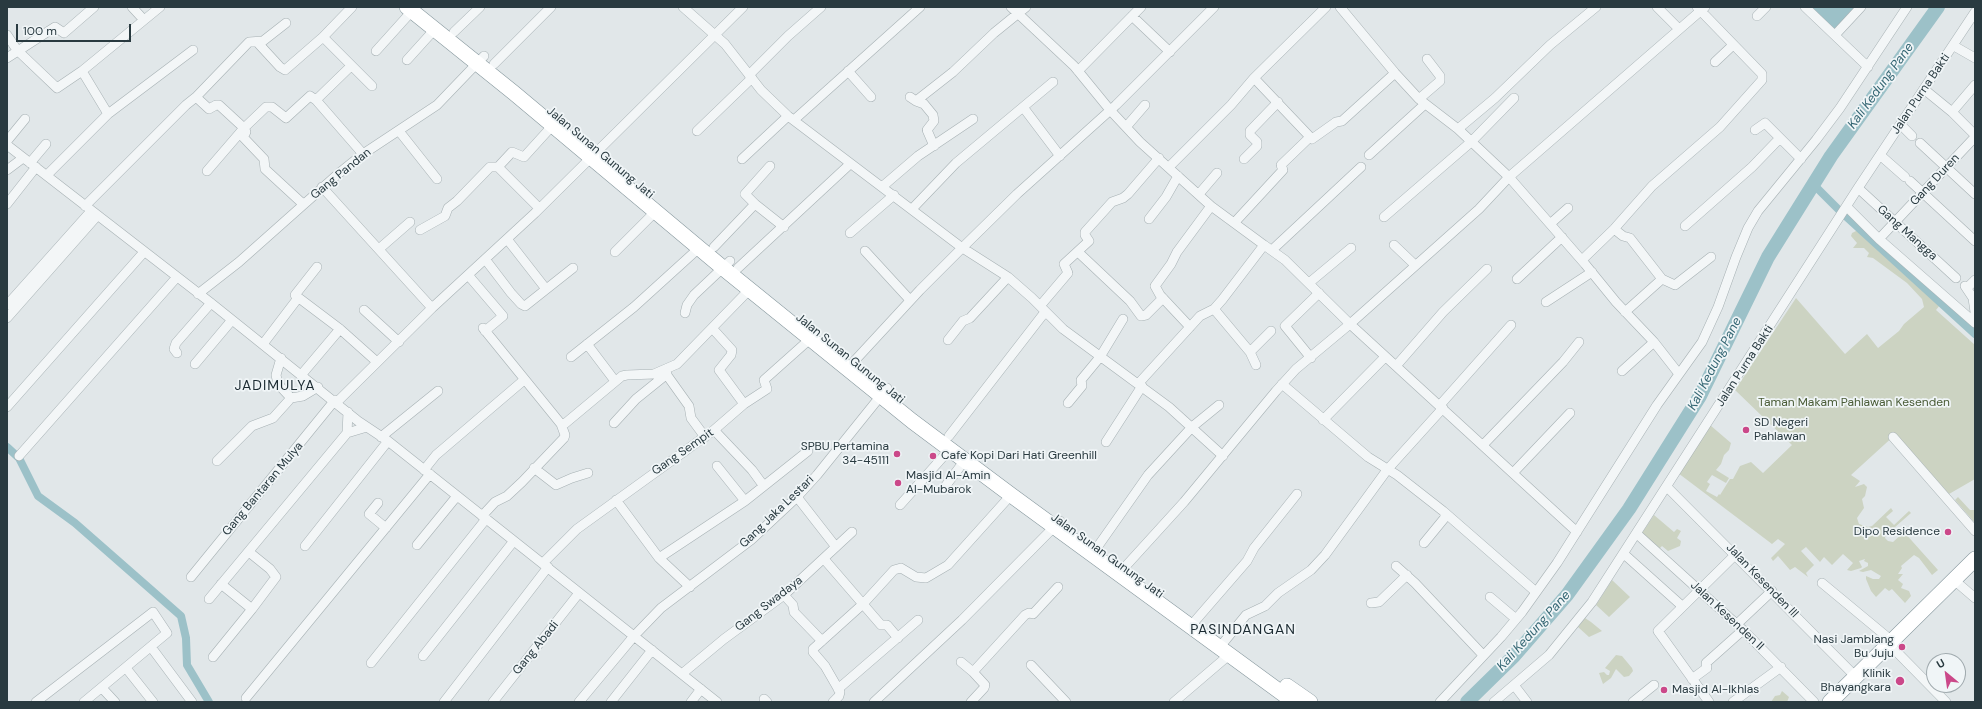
<!DOCTYPE html>
<style>
body{margin:0}
#map{position:relative;width:1982px;height:709px;overflow:hidden;background:#e1e7e9;font-family:"DM Sans",sans-serif}
canvas{display:block}
.frame{position:absolute;inset:0;border:8px solid #293a40;pointer-events:none}
.north{position:absolute;left:1926px;top:653px;width:40px;height:40px;box-sizing:border-box;background:#f0f5f7;border:1px solid #a0aaae;border-radius:50%;rotate:331deg;font-size:11px;font-weight:700;line-height:16px;text-align:center;color:#293a40}
.north::after{content:'';display:block;margin:auto;width:14px;height:18px;background:#cb4889;clip-path:polygon(50% 0,100% 100%,50% 72%,0 100%)}
.scale{position:absolute;left:16px;top:24px;width:115px;height:18px;box-sizing:border-box;border:2px solid #293a40;border-top:0;padding-left:5px;font-size:12px;line-height:14px;white-space:nowrap;color:#293a40;-webkit-text-stroke:3px #f0f5f7;paint-order:stroke}
</style>
<div id="map">
<canvas width="1982" height="709"></canvas>
<div class="frame"></div>
<div class="north">U</div>
<div class="scale">100 m</div>
</div>
<script>
const ctx = document.querySelector('canvas').getContext('2d');
ctx.lineJoin = 'round';
function fill(path, color) { ctx.fillStyle = color; ctx.fill(path, 'evenodd'); }
const poly = rows => new Path2D(rows.map(r => 'M' + r).join(''));
function strokePath(path, color, width, dash) { ctx.strokeStyle = color; ctx.lineWidth = width; ctx.lineCap = dash ? 'butt' : 'round'; ctx.setLineDash(dash || []); ctx.stroke(path); }
function write(font, color, halo, rows, align = 'center') {
  ctx.font = font + ' "DM Sans",sans-serif'; ctx.lineWidth = 3.5; ctx.setLineDash([]); ctx.textBaseline = 'middle'; ctx.strokeStyle = halo; ctx.fillStyle = color; for (const [text, x, y, turn = 0] of rows) {
    ctx.save(); ctx.translate(x, y); ctx.rotate((+turn || 0) * Math.PI / 180); ctx.textAlign = isNaN(turn) ? turn : align; if (halo) ctx.strokeText(text, 0, 0); ctx.fillText(text, 0, 0); ctx.restore();
  }
}
const green = poly([
 [1858,230,1940,305,1936,310,1975,345,1975,479,1949,494,1896,434,1851,475,1860,481,1855,487,1864,484,1867,487,1865,496,1862,499,1864,508,1857,518,1859,524,1868,527,1872,526,1891,508,1893,511,1886,517,1894,525,1909,511,1911,513,1886,535,1885,538,1888,541,1893,542,1904,532,1938,570,1932,575,1919,558,1914,555,1901,566,1902,568,1898,574,1903,574,1898,580,1903,584,1901,588,1909,591,1911,596,1905,603,1892,589,1889,591,1885,588,1876,597,1871,591,1866,579,1866,576,1873,579,1879,579,1881,576,1871,570,1863,572,1859,571,1868,566,1868,563,1864,561,1865,559,1859,561,1862,567,1861,568,1851,571,1847,570,1853,563,1843,554,1832,565,1824,557,1820,562,1806,547,1801,551,1814,565,1806,573,1808,577,1795,567,1790,570,1778,556,1773,561,1771,558,1785,544,1778,539,1772,544,1678,473,1710,425,1731,443,1729,450,1724,455,1721,464,1716,470,1729,478,1726,483,1712,475,1707,482,1710,484,1706,491,1717,497,1719,494,1720,495,1730,479,1733,479,1740,466,1751,462,1763,473,1792,445,1735,390,1796,298,1845,354,1867,334,1878,348,1899,331,1904,324,1924,307,1922,299,1907,283,1873,258,1867,257,1869,253,1864,248,1853,248,1857,243,1851,236,1852,233],
 [1958,497,1970,510,1975,510,1975,523,1955,500],
 [1654,515,1674,532,1677,529,1681,531,1677,538,1681,541,1680,546,1668,551,1662,546,1659,549,1642,533],
 [1612,580,1630,597,1609,617,1596,605],
 [1585,618,1591,622,1602,631,1589,637,1578,627],
 [1616,655,1622,656,1632,668,1633,671,1629,676,1624,677,1616,669,1611,678,1603,684,1599,673,1604,672,1607,675,1609,675,1610,671,1605,668],
 [1782,691,1789,697,1787,702,1771,702,1775,696,1780,695]
]);
const water = poly([
 [1807,7,1858,7,1835,32]
]);
const canal = poly([
 [1813,184,1839,210,1975,334],
 [7,447,19,458,38,496,75,523,181,616,186,638,187,665,209,702]
]);
const river = poly([
 [1467,702,1514,656,1567,595,1629,509,1700,396,1768,257,1831,156,1938,7]
]);
const minor = poly([
 [132,7,144,20],
 [683,7,725,44,761,90,788,116,961,247,1008,277,1032,298,1063,329,1169,407,1223,456],
 [1011,7,1074,66,1110,110,1140,142,1211,206,1264,245,1222,300,1214,309,1200,316,1138,384],
 [1340,7,1395,73,1419,99,1458,129,1509,177,1585,264,1616,302,1654,342,1679,374],
 [1657,7,1679,29],
 [1805,7,1868,67],
 [1132,16,1170,52],
 [1757,16,1766,7],
 [454,32,480,7],
 [7,35,17,50,57,88,82,71,160,7],
 [1835,35,1861,7],
 [323,37,372,86],
 [257,42,280,67,285,70,323,37,352,7],
 [1954,46,1975,58],
 [376,51,412,11],
 [7,58,55,27,64,33,94,7],
 [407,60,435,29],
 [1715,62,1733,45],
 [494,64,551,7],
 [848,71,871,97],
 [1078,71,1141,7],
 [749,75,788,36,821,7],
 [1254,78,1312,139,1336,122,1342,121,1395,73],
 [1925,90,1952,112,1975,85],
 [196,97,249,42,263,41,286,23],
 [910,97,916,101,924,104,933,115,934,121,927,130,934,146],
 [1419,99,1440,81,1440,76,1427,59],
 [316,100,351,66],
 [916,101,953,72,994,33,1026,7],
 [1023,107,1060,156],
 [1952,112,1975,135],
 [108,114,193,50],
 [794,120,920,7],
 [1901,125,1912,136],
 [1126,127,1145,105],
 [1458,129,1495,98,1550,45,1596,7],
 [1755,130,1765,123,1801,159],
 [399,131,437,179],
 [697,131,752,78],
 [7,141,25,119],
 [1920,143,1975,194],
 [7,145,211,303,358,421,388,441,717,702],
 [1369,155,1425,104],
 [1880,155,1905,177],
 [742,159,788,116],
 [1244,159,1257,146,1257,142,1250,135,1250,131,1278,102],
 [30,163,46,144],
 [498,167,512,152,524,157,553,125],
 [1169,167,1231,105,1254,78,1326,7],
 [7,170,23,158],
 [207,171,244,128,266,107,272,107,286,118,310,96,316,100,363,154],
 [47,175,108,114,82,71],
 [1910,181,1975,241],
 [883,186,918,156,973,119],
 [322,187,432,308],
 [1858,188,1956,278],
 [1199,194,1217,173],
 [7,204,36,167],
 [755,204,784,227],
 [85,206,186,105,196,97,209,109,216,105,219,105,244,128,246,132,243,137,264,159,265,169,303,204],
 [1847,207,1879,239,1975,323],
 [912,209,956,163,1053,82],
 [1384,217,1471,142,1514,98],
 [1149,219,1166,197,1178,176],
 [1235,222,1283,170,1281,165,1309,138],
 [1550,224,1568,208],
 [1685,226,1752,167,1780,138],
 [1614,229,1623,236,1630,238,1662,279],
 [420,230,445,216,448,208,457,201,490,167,498,167,539,208],
 [850,233,894,195],
 [507,239,546,289],
 [1879,239,1975,137],
 [1264,245,1285,260,1350,324,1479,209,1509,177,1705,7],
 [1394,245,1415,265],
 [714,247,755,204,745,194,770,166],
 [379,249,410,222],
 [1272,250,1361,167],
 [865,251,910,300],
 [615,252,656,211],
 [1078,252,1130,301,1141,316,1146,315,1163,298],
 [485,259,511,293,521,304,525,306,573,268],
 [1582,260,1614,229,1652,186,1720,127,1762,80,1762,74,1697,7],
 [317,267,295,295,340,329,377,362],
 [738,268,850,164],
 [468,275,503,316,485,331],
 [1517,279,1562,237],
 [1309,283,1351,248],
 [1965,286,1973,298,1975,312],
 [1967,288,1975,280],
 [198,294,239,262,338,174,363,154,437,105,484,56],
 [1546,302,1592,272],
 [7,305,91,211],
 [1040,306,1068,273,1064,264,1089,241,1085,235,1085,232,1112,202,1123,198,1128,194,1159,158],
 [1214,309,1250,352,1256,365],
 [364,310,399,342],
 [1625,312,1662,279,1675,285,1711,257],
 [685,313,687,305,694,295,730,261],
 [7,318,97,216],
 [1190,327,1160,295,1155,286,1171,264,1177,252,1211,206],
 [712,328,732,350,731,355,719,370,744,404],
 [948,340,963,321,970,318,1008,277],
 [263,344,298,298],
 [587,344,615,381],
 [1250,352,1271,331],
 [177,353,174,349,176,343,211,303],
 [571,357,634,307,699,248],
 [281,358,276,375,278,384,291,398],
 [1311,358,1285,326,1319,293],
 [195,364,232,320],
 [1396,366,1443,312,1487,269],
 [847,369,920,290,962,248,1017,194,1116,105,1214,7],
 [664,371,689,406,691,418,705,437],
 [1622,371,1654,342],
 [302,374,340,329],
 [1282,384,1368,457,1397,475,1443,511,1536,592],
 [337,402,432,308,535,213,743,7],
 [1068,403,1082,386,1081,380,1100,357,1123,319],
 [1440,405,1511,325],
 [7,407,144,252],
 [1323,420,1385,357],
 [614,423,636,399,667,374],
 [562,426,622,376,627,375,654,374,677,364,749,290],
 [714,430,752,470,763,485],
 [347,433,348,412],
 [949,436,1045,312],
 [381,437,438,391],
 [1893,437,1975,531],
 [1106,442,1142,386],
 [1483,445,1563,362,1579,342],
 [19,456,177,277],
 [217,461,252,426,273,418,291,398,303,396,318,387],
 [717,466,745,501],
 [534,468,556,485,572,478,588,473],
 [424,470,436,455,524,380],
 [1513,473,1570,413],
 [1667,487,1856,677],
 [944,488,965,460],
 [797,497,836,547],
 [616,500,659,558,690,587],
 [378,503,369,514,386,528],
 [900,505,950,449],
 [482,516,495,502,507,496,522,482,564,438,565,435,561,424,483,328],
 [1637,534,1743,630,1814,702],
 [1424,543,1447,515],
 [417,545,457,496],
 [305,546,388,441],
 [1096,549,1148,475,1192,427,1219,405],
 [249,552,270,569,276,577,252,609],
 [1624,554,1682,606],
 [659,558,745,501,808,451],
 [824,559,881,625,887,625,898,638],
 [543,563,577,529,714,430,744,404,767,389,764,380,810,339],
 [1396,566,1415,583,1483,655],
 [1124,568,1184,502,1276,391,1296,369,1350,324,1577,532],
 [191,577,335,400],
 [1954,580,1975,598],
 [1822,583,1892,641],
 [784,595,793,605,794,612,822,641],
 [1490,597,1516,619],
 [209,599,347,433,367,427],
 [1371,603,1379,602,1407,575],
 [1195,621,1247,561,1254,548,1297,494],
 [1737,624,1772,591],
 [1889,644,1946,702],
 [151,647,192,702],
 [1219,648,1246,615,1265,606,1278,593,1311,570,1325,555,1387,470,1443,408],
 [423,656,513,542],
 [213,657,252,609,221,584],
 [961,662,973,672,985,685,984,688,971,702],
 [371,663,486,519],
 [1031,665,1066,702],
 [126,668,153,702],
 [973,672,1025,615,1029,613,1033,614,1058,587],
 [683,673,724,639,784,595,852,532],
 [1692,679,1707,668,1706,663,1743,630],
 [1514,685,1527,702],
 [102,688,115,702],
 [838,689,918,620],
 [246,698,430,474],
 [764,699,767,702],
 [36,702,153,612,167,633,84,702],
 [444,702,548,567],
 [493,702,579,593],
 [579,702,634,636,661,608,751,540,797,497,817,475,887,388],
 [611,702,652,650],
 [691,702,701,689],
 [833,702,839,696,840,692,825,666,813,652,813,649,863,604,894,570,901,568,916,577,926,578,948,565,1011,495],
 [874,702,962,620,1060,521],
 [1174,702,1229,655],
 [1440,702,1501,637,1522,612,1557,563,1657,405,1702,342,1718,307,1736,257,1748,228,1758,211,1816,140,1840,108,1907,7],
 [1494,702,1549,655,1592,602,1858,188,1975,12],
 [1633,702,1654,685],
 [1709,702,1658,631,1736,554],
 [1733,702,1781,667]
]);
const trunk = poly([
 [407,7,514,93,723,268,912,421,1011,495,1294,702],
 [1287,686,1310,702],
 [1830,702,1975,559]
]);
const markers = [
 [1746,430,4,"#cb4889"],
 [897,454,4,"#cb4889"],
 [933,456,4,"#cb4889"],
 [898,483,4,"#cb4889"],
 [1948,532,4,"#cb4889"],
 [1902,647,4,"#cb4889"],
 [1900,681,5,"#cb4889"],
 [1664,690,4,"#cb4889"]
];
const streetNames = [
 ["Jalan Purna Bakti",1921,94,-56],
 ["Jalan Sunan Gunung Jati",600,153,40],
 ["Gang Pandan",341,174,-39],
 ["Gang Duren",1935,180,-47],
 ["Gang Mangga",1907,233,42],
 ["Jalan Sunan Gunung Jati",850,359,39],
 ["Jalan Purna Bakti",1745,366,-57],
 ["Gang Sempit",683,452,-35],
 ["Gang Bantaran Mulya",263,489,-50],
 ["Gang Jaka Lestari",777,512,-44],
 ["Jalan Sunan Gunung Jati",1107,556,36],
 ["Jalan Kesenden III",1762,581,46],
 ["Gang Swadaya",769,604,-38],
 ["Jalan Kesenden II",1727,616,43],
 ["Gang Abadi",536,648,-51]
];
const parkNames = [
 ["Taman Makam Pahlawan Kesenden",1854,403]
];
const poiNames = [
 ["SD Negeri",1754,423],
 ["Pahlawan",1754,437],
 ["SPBU Pertamina",889,447,"right"],
 ["34-45111",889,461,"right"],
 ["Cafe Kopi Dari Hati Greenhill",941,456],
 ["Masjid Al-Amin",906,476],
 ["Al-Mubarok",906,490],
 ["Dipo Residence",1940,532,"right"],
 ["Nasi Jamblang",1894,640,"right"],
 ["Bu Juju",1894,654,"right"],
 ["Klinik",1891,674,"right"],
 ["Bhayangkara",1891,688,"right"],
 ["Masjid Al-Ikhlas",1672,690]
];
const waterNames = [
 ["Kali Kedung Pane",1881,86,-54],
 ["Kali Kedung Pane",1715,364,-63],
 ["Kali Kedung Pane",1534,631,-48]
];
const quarterNames = [
 ["JADIMULYA",275,386],
 ["PASINDANGAN",1243,630]
];
fill(green, '#ccd3c2');
fill(water, '#9cc1c8');
strokePath(canal, '#9cc1c8', 8);
strokePath(river, '#9cc1c8', 14);
strokePath(minor, '#a6b0b3', 10);
strokePath(trunk, '#88999f', 16);
strokePath(minor, '#f3f6f7', 9);
strokePath(trunk, '#fff', 15);
for (const [x, y, r, color] of markers) { const dot = new Path2D(); dot.arc(x, y, r, 0, 2 * Math.PI); ctx.fillStyle = color; ctx.fill(dot); strokePath(dot, '#f0f5f7', 1.5); }
write('12px', '#293a40', '#f0f5f7', streetNames);
write('12px', '#4a5c37', '#f0f5f7', parkNames);
write('12px', '#293a40', '#f0f5f7', poiNames, 'left');
write('italic 13px', '#346673', '#f0f5f7', waterNames);
ctx.letterSpacing = '1px';
write('14px', '#1b2a31', '#f0f5f7', quarterNames);
ctx.letterSpacing = '0px';
</script>
